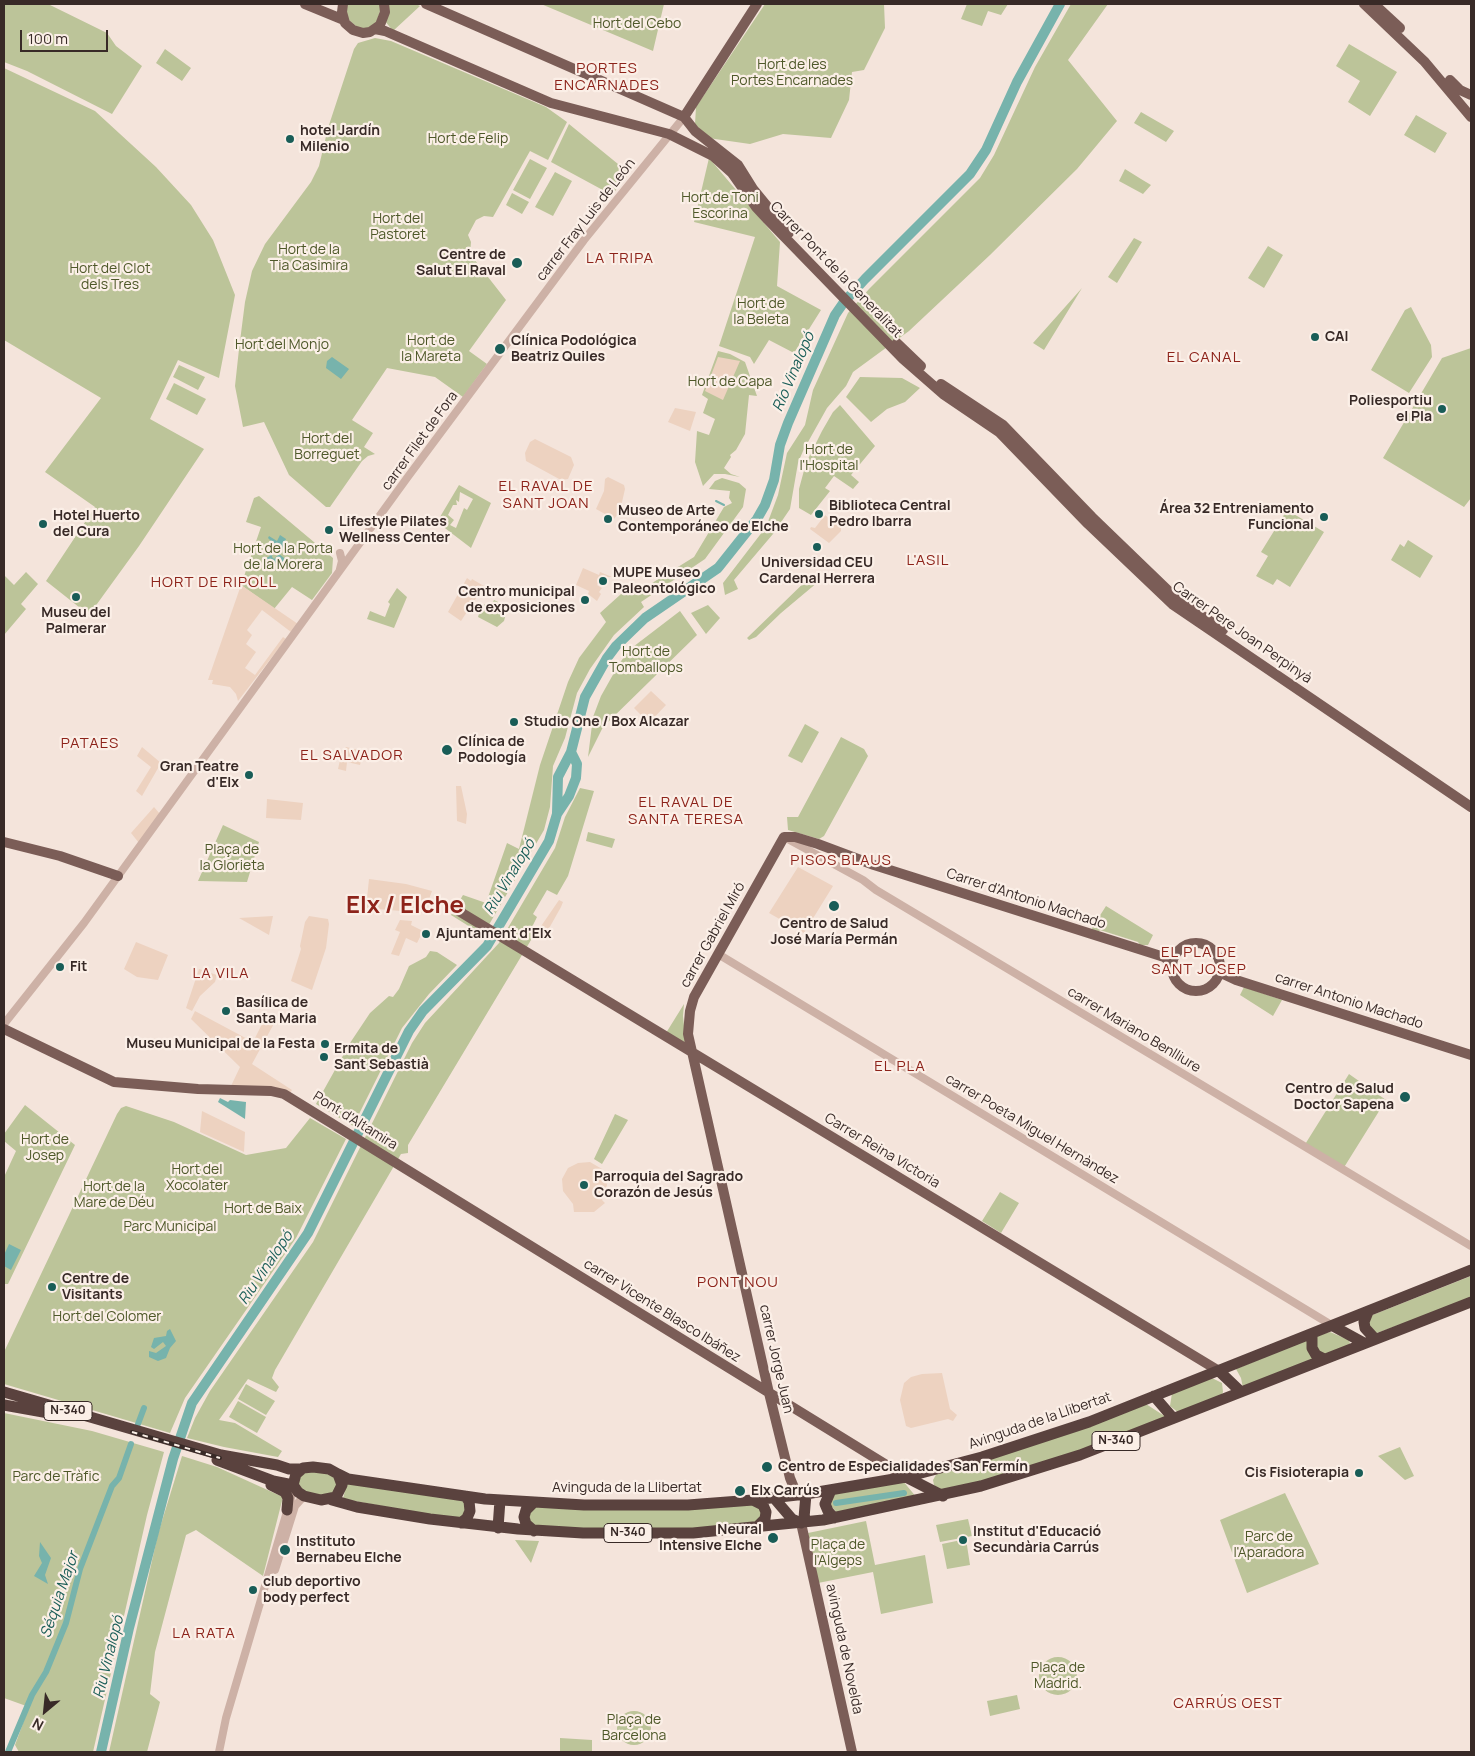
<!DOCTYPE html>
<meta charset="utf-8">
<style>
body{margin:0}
#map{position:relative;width:1475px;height:1756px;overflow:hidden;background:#f4e4db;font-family:Manrope,sans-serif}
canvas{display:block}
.frame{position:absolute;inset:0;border:5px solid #382a27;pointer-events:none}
.north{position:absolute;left:20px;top:1686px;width:50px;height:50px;-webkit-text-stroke:4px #fbefe7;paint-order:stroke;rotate:208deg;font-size:14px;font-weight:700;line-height:20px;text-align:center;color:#382a27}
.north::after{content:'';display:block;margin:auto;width:18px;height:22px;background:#382a27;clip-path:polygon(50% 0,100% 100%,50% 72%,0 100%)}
.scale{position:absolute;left:20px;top:30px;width:88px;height:22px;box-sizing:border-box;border:2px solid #382a27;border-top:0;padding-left:6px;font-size:15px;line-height:18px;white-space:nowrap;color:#382a27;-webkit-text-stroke:4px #fbefe7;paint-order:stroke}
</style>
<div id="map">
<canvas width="1475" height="1756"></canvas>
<div class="frame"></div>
<div class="north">N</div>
<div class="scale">100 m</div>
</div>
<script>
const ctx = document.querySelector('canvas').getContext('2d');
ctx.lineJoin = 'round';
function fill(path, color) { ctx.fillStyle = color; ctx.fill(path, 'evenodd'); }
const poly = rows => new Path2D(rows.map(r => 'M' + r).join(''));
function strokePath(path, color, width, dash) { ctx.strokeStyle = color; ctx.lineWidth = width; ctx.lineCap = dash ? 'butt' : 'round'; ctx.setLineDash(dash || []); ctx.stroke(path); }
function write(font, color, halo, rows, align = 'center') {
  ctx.font = font + ' Manrope,sans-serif'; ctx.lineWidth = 4.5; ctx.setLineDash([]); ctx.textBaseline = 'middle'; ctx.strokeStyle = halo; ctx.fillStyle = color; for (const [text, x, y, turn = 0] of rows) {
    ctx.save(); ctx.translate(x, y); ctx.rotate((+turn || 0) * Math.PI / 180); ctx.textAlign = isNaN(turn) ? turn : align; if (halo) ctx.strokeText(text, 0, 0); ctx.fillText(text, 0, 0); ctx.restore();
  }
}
const green = poly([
 [4,4,48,4,107,33,116,46,142,66,112,114,27,71,4,62],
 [347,4,380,4,381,8,376,24,370,28,359,29,347,18],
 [387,4,416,4,420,6,393,31,385,21],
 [541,4,664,4,653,51],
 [765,4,884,4,885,28,864,70,852,72,849,100,831,138,783,134,750,144,708,138,695,124,696,107],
 [967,4,1008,4,1001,15,988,11,982,26,961,19],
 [1071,4,1108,4,1068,60,1117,121,1077,169,990,255,909,331,853,372,846,386,827,408,803,451,798,463,790,509,773,534,734,580,738,589,725,595,723,583,766,527,778,495,787,453,805,425,813,390,848,313,869,289,980,178,994,155,1035,67],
 [375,38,391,41,546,107,567,122,548,160,530,151,493,217,484,216,476,220,468,235,471,242,470,254,506,300,469,351,487,364,463,397,435,377,387,368,352,420,373,433,364,447,375,454,368,456,362,461,330,507,326,507,289,475,264,422,243,427,235,386,239,349,245,302,252,271,265,244,311,182,319,166,328,128,354,49,358,43],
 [1349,44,1397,72,1370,116,1348,102,1360,81,1336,66],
 [165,49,191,68,182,81,156,63],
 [4,68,95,111,156,167,191,205,213,240,235,295,219,378,178,360,150,419,204,449,139,546,89,615,46,581,95,507,45,472,101,398,4,340],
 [1141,112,1174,131,1166,142,1134,123],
 [1416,115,1447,133,1435,153,1404,135],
 [569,124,629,173,612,195,551,162],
 [709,158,780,242,777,286,821,310,794,353,769,340,754,364,750,357,719,346,755,237,694,222],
 [530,159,547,168,530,199,513,190],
 [1125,169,1141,179,1151,185,1143,194,1119,181],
 [555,172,572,181,553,216,535,207],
 [512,193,529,202,522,214,506,205],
 [1134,238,1142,242,1117,283,1108,277],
 [1268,246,1283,255,1264,288,1248,278],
 [1082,288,1044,350,1033,343],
 [1411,307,1431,345,1432,357,1409,393,1371,370,1405,310],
 [1471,348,1471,498,1464,507,1383,458,1442,358],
 [718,351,730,354,745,362,757,396,749,395,745,434,736,450,730,455,731,457,724,468,731,474,740,477,725,474,714,474,703,486,695,462,697,431,709,435,715,419,703,413,708,399,702,395],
 [179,365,205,377,198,390,173,377],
 [860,377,902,378,920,388,905,402,887,409,871,422,846,397],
 [174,383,206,399,197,415,166,399],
 [840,405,875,446,851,475,859,482,853,489,834,476,825,488,830,491,811,515,799,508,799,489,806,463,822,431,833,412],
 [722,478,739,483,746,489,743,507,705,559,641,602,644,607,614,635,590,669,577,693,565,738,553,766,550,807,544,830,483,935,451,915,463,895,486,903,507,843,519,849,540,765,568,682,579,658,606,622,600,613,631,585,636,593,694,557,724,507,732,503,729,498,730,491,709,489,715,481],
 [459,485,491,503,471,548,437,522],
 [460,492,473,499,467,510,464,508,456,528,450,525,454,520,448,515,453,505,457,505,456,500,459,502],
 [259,496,333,558,332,573,312,600,292,587,274,609,241,585,261,527,246,522,254,498],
 [1287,510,1324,532,1290,587,1277,579,1273,585,1256,576,1268,556,1261,552],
 [1408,540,1433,556,1420,578,1391,560,1400,544,1404,547],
 [26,572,38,584,21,604,26,609,4,635,4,575,14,585],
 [812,575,815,575,818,582,781,613,756,637,749,640,747,638],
 [397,588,407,597,394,628,367,619,370,611,385,617,390,604,388,602],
 [494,600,508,607,504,621,497,627,478,617,481,607,485,604,491,606],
 [708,605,720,618,706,634,691,613],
 [680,611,697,635,603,727,588,757,593,717,601,696,619,664,629,650],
 [805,724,819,732,802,763,788,756],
 [841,737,864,749,868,756,824,836,819,839,788,830,787,817,798,817],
 [580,788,594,791,568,876,557,895,547,890,533,914,537,917,532,927,537,930,408,1145,408,1153,401,1154,275,1370,272,1378,279,1387,276,1392,248,1379,219,1420,235,1423,282,1451,278,1457,224,1447,187,1438,195,1418,210,1391,313,1242,412,1043,425,1023,499,943,555,848,565,817],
 [223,825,259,842,247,882,198,881],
 [588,832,615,839,612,848,586,841],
 [1106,906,1153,935,1148,945,1140,945,1138,942,1100,930,1098,933,1093,931,1092,928],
 [430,951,437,952,457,965,429,994,402,1028,353,1126,316,1104,350,1043,370,1013,389,996,393,997,399,989,409,966,426,957],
 [1244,987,1282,1000,1273,1016,1240,995],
 [684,1004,683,1016,686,1044,666,1033],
 [1349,1074,1386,1100,1343,1169,1304,1146],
 [25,1105,75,1145,8,1284,5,1284,4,1177,16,1151,4,1141,4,1134],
 [126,1106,174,1122,246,1155,286,1148,310,1118,346,1139,296,1238,185,1398,170,1433,4,1384,4,1352,117,1114,121,1108],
 [615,1114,628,1120,602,1164,594,1159],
 [1000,1192,1019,1203,1001,1233,982,1221],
 [1471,1276,1471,1299,1374,1334,1367,1322,1370,1316],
 [1330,1332,1349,1340,1350,1344,1324,1356,1317,1353,1315,1336],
 [1309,1339,1317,1359,1243,1388,1241,1378,1236,1369],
 [1212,1378,1222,1383,1223,1392,1221,1396,1179,1413,1170,1406,1172,1393],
 [246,1384,275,1401,266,1415,238,1399],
 [238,1401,266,1417,257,1433,229,1417],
 [1146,1404,1166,1417,1071,1455,943,1493,934,1485,933,1480,937,1473],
 [4,1413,92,1431,164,1452,147,1515,93,1752,19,1752,15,1745,29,1707,4,1698],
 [1400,1447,1414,1476,1405,1480,1378,1456],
 [182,1456,217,1467,283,1497,263,1576,196,1530,186,1535,155,1652,150,1694,160,1702,147,1752,109,1752,158,1534],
 [305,1471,328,1472,338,1482,332,1496,306,1494,297,1482],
 [347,1481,460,1499,468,1506,460,1520,343,1499],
 [903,1481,917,1498,838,1514,827,1501,831,1494],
 [1285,1493,1319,1564,1247,1593,1220,1520],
 [751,1502,763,1510,759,1523,692,1530,535,1528,526,1517,532,1507],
 [968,1519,972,1536,940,1542,936,1525],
 [866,1521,875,1565,925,1555,933,1603,881,1614,873,1572,818,1583,808,1533],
 [966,1539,970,1565,947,1569,942,1544],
 [515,1540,539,1541,531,1563],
 '1039 1676a19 19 0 1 1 38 0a19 19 0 1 1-38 0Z',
 [1017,1695,1020,1709,990,1716,987,1701],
 '617 1728a17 17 0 1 1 34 0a17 17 0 1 1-34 0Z',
 [560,1738,592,1740,592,1752,560,1752]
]);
const plaza = poly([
 [718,357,740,361,723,400,705,391],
 [675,408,696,412,690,431,668,422],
 [535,439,571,457,574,465,568,479,561,480,526,461,525,453,530,442],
 [608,477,624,485,625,489,620,511,614,519,596,509,604,491,605,479],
 [825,515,841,528,841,531,829,543,810,529,811,527,815,528],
 [583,568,599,575,600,572,612,577,602,577,597,585,602,588,599,592,601,594,597,601,588,594,589,591,576,585],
 [467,578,471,581,472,579,484,586,461,621,448,612],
 [241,585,298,624,291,632,262,610,247,630,252,635,246,644,256,652,245,668,255,675,283,637,286,639,238,701,236,694,230,687,212,684,213,680,208,680],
 [651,691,666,705,649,723,634,708],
 [142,747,161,763,142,796,136,791,151,767,137,756],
 [346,747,367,752,363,753,360,765,347,762,346,771,338,769,342,751],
 [456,786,461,786,467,814,466,824,457,821],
 [267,799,303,803,301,820,266,818],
 [154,807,160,814,139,843,131,833],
 [798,867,833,886,804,933,769,913],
 [369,879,406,884,432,891,424,913,366,908],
 [559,900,563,902,561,907,543,939,535,935],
 [273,916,269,935,239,918],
 [309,916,328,919,329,924,326,948,312,990,291,981,301,949,300,946,305,922],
 [400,920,412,921,411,925,423,931,417,943,406,938,399,956,391,954,400,932,395,930],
 [136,942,168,955,158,980,137,977,124,969],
 [199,969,217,975,215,982,200,996,192,1011,186,1008],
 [195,1011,253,1042,267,1014,277,1018,252,1064,292,1090,290,1093,231,1086,240,1067,191,1019],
 [202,1111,245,1132,244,1152,200,1132],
 [590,1162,602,1169,605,1176,607,1185,602,1200,605,1203,594,1212,574,1212,573,1204,563,1191,562,1179,568,1168,578,1163],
 [942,1373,950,1409,957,1415,953,1421,948,1419,911,1428,906,1426,900,1400,904,1383,911,1377,922,1374]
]);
const water = poly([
 [332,357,349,369,341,379,326,368,327,361],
 [280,535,286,539,284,545,285,547,280,551,274,547,272,557,274,559,279,554,288,561,280,567,272,561,269,564,263,560,270,556,264,551,265,548,268,550,272,542,268,538,269,536,277,541],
 [220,1098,228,1102,230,1100,246,1102,245,1119,218,1102],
 [9,1244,21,1250,11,1270,4,1266,4,1255],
 [170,1329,176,1341,170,1348,166,1358,158,1361,149,1357,149,1351,156,1353,166,1346,163,1342,154,1349,151,1347,154,1338,166,1336,167,1331],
 [40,1542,51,1558,45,1575,48,1584,34,1576,42,1563,39,1556]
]);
const stream = poly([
 [716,501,724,505]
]);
const canal = poly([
 [138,1424,144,1408],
 [836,1503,904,1493],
 [8,1752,32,1695,46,1672,66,1623,80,1569,112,1486,119,1478,131,1444]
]);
const river = poly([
 [557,813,558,777,571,752,585,697,607,658,616,646,645,618,718,568,757,519,765,505,774,480,780,445,788,423,835,315,844,302,865,279,970,174,986,150,1017,82,1060,4],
 [101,1752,129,1628,173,1459,192,1403,308,1233,409,1031,423,1011,487,946,549,841,557,814,569,796,576,778,577,764,571,752]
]);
const minor = poly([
 [340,569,342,561,340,553],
 [786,838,863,880,876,890,1471,1246],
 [718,954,1333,1326],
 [4,1024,84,923,407,478,584,240,684,117],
 [275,1570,295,1506,304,1496],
 [219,1752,226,1718,294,1488]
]);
const major = poly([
 [305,4,344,20],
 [343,4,342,12,345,23,353,30,363,33,370,32,380,25,385,12,384,4],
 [426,4,684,117,695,131,738,165,753,189,789,233],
 [1364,4,1424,61,1471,117],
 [1374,4,1400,28],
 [375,29,385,31,551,103,669,134,713,156,732,173,756,207,768,220,903,359,943,394,999,432,1088,524,1172,604,1471,807],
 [1450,80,1460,90,1471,95],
 [684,117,757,4],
 [897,343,921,366],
 [941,384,1003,425,1092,517,1176,598,1223,630],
 [4,842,60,856,118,876],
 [452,907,1219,1371],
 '1172 967a24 24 0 1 1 48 0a24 24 0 1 1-48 0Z',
 [1219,972,1236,980,1471,1055],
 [4,1029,114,1082,198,1089,271,1091,284,1094,906,1477],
 [797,1495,790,1478,769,1393,688,1034,690,1011,694,997,784,837,795,837,818,844,874,865,1164,957,1172,963],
 [801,1523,852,1752]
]);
const highway = poly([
 [1368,1312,1364,1322,1365,1328,1375,1339],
 [1333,1326,1364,1343],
 [1312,1334,1312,1348,1316,1355,1324,1359],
 [1219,1371,1241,1392],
 [4,1392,221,1455,277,1465,289,1469,299,1469],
 [1154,1396,1173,1418],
 [4,1405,60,1415],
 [217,1460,273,1481,293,1485],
 [313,1467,329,1469,338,1474,342,1485,336,1497,321,1500,304,1496,298,1492,293,1485,296,1474,303,1468,313,1467],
 [338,1474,348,1479,485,1499,584,1505,688,1505,753,1500,806,1494,906,1477,982,1457,1089,1422,1471,1270],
 [906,1477,943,1496],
 [271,1485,285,1492,288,1498,287,1510],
 [831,1490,825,1504,828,1511,834,1518],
 [774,1498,792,1519,801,1523],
 [332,1500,357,1507,430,1519,518,1529,583,1533,693,1533,823,1520,981,1486,1080,1455,1471,1302],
 [753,1500,763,1505,766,1512,765,1519,757,1527],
 [533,1503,526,1510,524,1517,526,1524,534,1531],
 [461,1523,467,1518,470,1511,469,1501,465,1496],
 [801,1523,804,1518,806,1494],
 [498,1528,500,1500]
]);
const rail = poly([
 [132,1432,220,1458]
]);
const markers = [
 [290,139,5,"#195d57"],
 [517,263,6,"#195d57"],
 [1315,337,5,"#195d57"],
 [500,349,6,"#195d57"],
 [1442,409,5,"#195d57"],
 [819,514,5,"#195d57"],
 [1324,517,5,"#195d57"],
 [608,519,5,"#195d57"],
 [43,524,5,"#195d57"],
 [329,530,5,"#195d57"],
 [817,547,5,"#195d57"],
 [603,581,5,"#195d57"],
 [76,597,5,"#195d57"],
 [585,600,5,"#195d57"],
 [514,722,5,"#195d57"],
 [447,750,6,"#195d57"],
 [249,775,5,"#195d57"],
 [834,906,6,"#195d57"],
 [426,934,5,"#195d57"],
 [60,967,5,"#195d57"],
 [226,1011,5,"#195d57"],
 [325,1044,5,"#195d57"],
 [324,1057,5,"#195d57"],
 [1405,1097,6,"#195d57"],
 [584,1185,5,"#195d57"],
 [52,1287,5,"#195d57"],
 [767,1467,6,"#195d57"],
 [1359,1473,5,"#195d57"],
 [740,1491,6,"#195d57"],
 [773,1538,6,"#195d57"],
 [963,1540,5,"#195d57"],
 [285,1550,6,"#195d57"],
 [253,1590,5,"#195d57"]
];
const shields = [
 [68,1411,48],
 [1116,1441,48],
 [628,1533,48]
];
const shieldNames = [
 ["N-340",68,1411],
 ["N-340",1116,1441],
 ["N-340",628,1533]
];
const parkNames = [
 ["Hort del Cebo",637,24],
 ["Hort de les",792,65],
 ["Portes Encarnades",792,81],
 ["Hort de Felip",468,139],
 ["Hort de Toni",720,198],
 ["Escorina",720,214],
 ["Hort del",398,219],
 ["Pastoret",398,235],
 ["Hort de la",309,250],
 ["Tia Casimira",309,266],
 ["Hort del Clot",110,269],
 ["dels Tres",110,285],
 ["Hort de",761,304],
 ["la Beleta",761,320],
 ["Hort de",431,341],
 ["la Mareta",431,357],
 ["Hort del Monjo",282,345],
 ["Hort de Capa",730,382],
 ["Hort del",327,439],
 ["Borreguet",327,455],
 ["Hort de",829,450],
 ["l'Hospital",829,466],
 ["Hort de la Porta",283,549],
 ["de la Morera",283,565],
 ["Hort de",646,652],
 ["Tomballops",646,668],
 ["Plaça de",232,850],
 ["la Glorieta",232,866],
 ["Hort de",45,1140],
 ["Josep",45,1156],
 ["Hort del",197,1170],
 ["Xocolater",197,1186],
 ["Hort de la",114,1187],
 ["Mare de Déu",114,1203],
 ["Hort de Baix",263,1209],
 ["Parc Municipal",170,1227],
 ["Hort del Colomer",107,1317],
 ["Parc de Tràfic",56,1477],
 ["Parc de",1269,1537],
 ["l'Aparadora",1269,1553],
 ["Plaça de",838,1545],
 ["l'Algeps",838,1561],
 ["Plaça de",1058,1668],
 ["Madrid.",1058,1684],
 ["Plaça de",634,1720],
 ["Barcelona",634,1736]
];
const poiNames = [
 ["hotel Jardín",300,131],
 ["Milenio",300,147],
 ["Centre de",506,255,"right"],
 ["Salut El Raval",506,271,"right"],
 ["CAI",1325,337],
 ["Clínica Podológica",511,341],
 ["Beatriz Quiles",511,357],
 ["Poliesportiu",1432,401,"right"],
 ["el Pla",1432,417,"right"],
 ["Biblioteca Central",829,506],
 ["Pedro Ibarra",829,522],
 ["Área 32 Entreniamento",1314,509,"right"],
 ["Funcional",1314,525,"right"],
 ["Museo de Arte",618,511],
 ["Contemporáneo de Elche",618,527],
 ["Hotel Huerto",53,516],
 ["del Cura",53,532],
 ["Lifestyle Pilates",339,522],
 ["Wellness Center",339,538],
 ["Universidad CEU",817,563,"center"],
 ["Cardenal Herrera",817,579,"center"],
 ["MUPE Museo",613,573],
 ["Paleontológico",613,589],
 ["Centro municipal",575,592,"right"],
 ["de exposiciones",575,608,"right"],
 ["Museu del",76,613,"center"],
 ["Palmerar",76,629,"center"],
 ["Studio One / Box Alcazar",524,722],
 ["Clínica de",458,742],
 ["Podología",458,758],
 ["Gran Teatre",239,767,"right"],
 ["d'Elx",239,783,"right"],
 ["Centro de Salud",834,924,"center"],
 ["José María Permán",834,940,"center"],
 ["Ajuntament d'Elx",436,934],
 ["Fit",70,967],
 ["Basílica de",236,1003],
 ["Santa Maria",236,1019],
 ["Museu Municipal de la Festa",315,1044,"right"],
 ["Ermita de",334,1049],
 ["Sant Sebastià",334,1065],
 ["Centro de Salud",1394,1089,"right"],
 ["Doctor Sapena",1394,1105,"right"],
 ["Parroquia del Sagrado",594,1177],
 ["Corazón de Jesús",594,1193],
 ["Centre de",62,1279],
 ["Visitants",62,1295],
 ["Centro de Especialidades San Fermín",778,1467],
 ["Cis Fisioterapia",1349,1473,"right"],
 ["Elx Carrús",751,1491],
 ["Neural",762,1530,"right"],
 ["Intensive Elche",762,1546,"right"],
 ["Institut d'Educació",973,1532],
 ["Secundària Carrús",973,1548],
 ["Instituto",296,1542],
 ["Bernabeu Elche",296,1558],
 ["club deportivo",263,1582],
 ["body perfect",263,1598]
];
const streetNames = [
 ["carrer Fray Luis de León",586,220,-52],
 ["Carrer Pont de la Generalitat",836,270,46],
 ["carrer Filet de Fora",420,441,-54],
 ["Carrer Pere Joan Perpinyà",1242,633,35],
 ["Carrer d'Antonio Machado",1026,899,18],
 ["carrer Gabriel Miró",713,935,-61],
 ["carrer Antonio Machado",1349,1001,18],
 ["carrer Mariano Benlliure",1134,1030,31],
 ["Pont d'Altamira",355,1121,32],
 ["carrer Poeta Miguel Hernàndez",1032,1129,31],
 ["Carrer Reina Victoria",882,1151,31],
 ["carrer Vicente Blasco Ibáñez",662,1311,32],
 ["carrer Jorge Juan",776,1359,77],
 ["Avinguda de la Llibertat",1040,1421,-19],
 ["Avinguda de la Llibertat",627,1488],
 ["avinguda de Novelda",844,1649,78]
];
const neighbourhoodNames = [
 ["PORTES",607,69],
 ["ENCARNADES",607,86],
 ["LA TRIPA",620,259],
 ["EL CANAL",1204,358],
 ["EL RAVAL DE",546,487],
 ["SANT JOAN",546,504],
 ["L'ASIL",928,561],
 ["HORT DE RIPOLL",214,583],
 ["PATAES",90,744],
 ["EL SALVADOR",352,756],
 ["EL RAVAL DE",686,803],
 ["SANTA TERESA",686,820],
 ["PISOS BLAUS",841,861],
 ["EL PLA DE",1199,953],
 ["SANT JOSEP",1199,970],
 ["LA VILA",221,974],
 ["EL PLA",900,1067],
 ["PONT NOU",738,1283],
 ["LA RATA",204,1634],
 ["CARRÚS OEST",1228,1704]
];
const waterNames = [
 ["Río Vinalopó",794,372,-67],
 ["Riu Vinalopó",510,877,-59],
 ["Riu Vinalopó",266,1268,-56],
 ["Séquia Major",60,1595,-71],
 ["Riu Vinalopó",109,1657,-76]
];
const townNames = [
 ["Elx / Elche",405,906]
];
fill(green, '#bcc499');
fill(plaza, '#edd2c0');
fill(water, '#77b3ac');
strokePath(stream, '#77b3ac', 2);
strokePath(canal, '#77b3ac', 6);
strokePath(river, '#77b3ac', 10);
strokePath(minor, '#cdb1a6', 8);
strokePath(major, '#7b5d57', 10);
strokePath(highway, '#5a423e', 11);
strokePath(rail, '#382a27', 4);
strokePath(rail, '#fbefe7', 2, [5.5]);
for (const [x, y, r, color] of markers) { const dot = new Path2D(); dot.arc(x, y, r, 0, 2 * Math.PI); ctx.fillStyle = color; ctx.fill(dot); strokePath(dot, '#fbefe7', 2); }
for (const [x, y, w] of shields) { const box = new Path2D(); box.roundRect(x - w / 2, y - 9.5, w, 19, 4); ctx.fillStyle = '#fbefe7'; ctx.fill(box); strokePath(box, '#382a27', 1); }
write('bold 12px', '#382a27', null, shieldNames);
write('14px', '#4e5829', '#fbefe7', parkNames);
write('bold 14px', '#382a27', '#fbefe7', poiNames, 'left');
write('14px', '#382a27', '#fbefe7', streetNames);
ctx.letterSpacing = '1px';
write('15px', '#8d231a', '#fbefe7', neighbourhoodNames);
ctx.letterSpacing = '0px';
write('italic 15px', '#195d57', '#fbefe7', waterNames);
write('bold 24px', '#8d231a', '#fbefe7', townNames);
</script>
